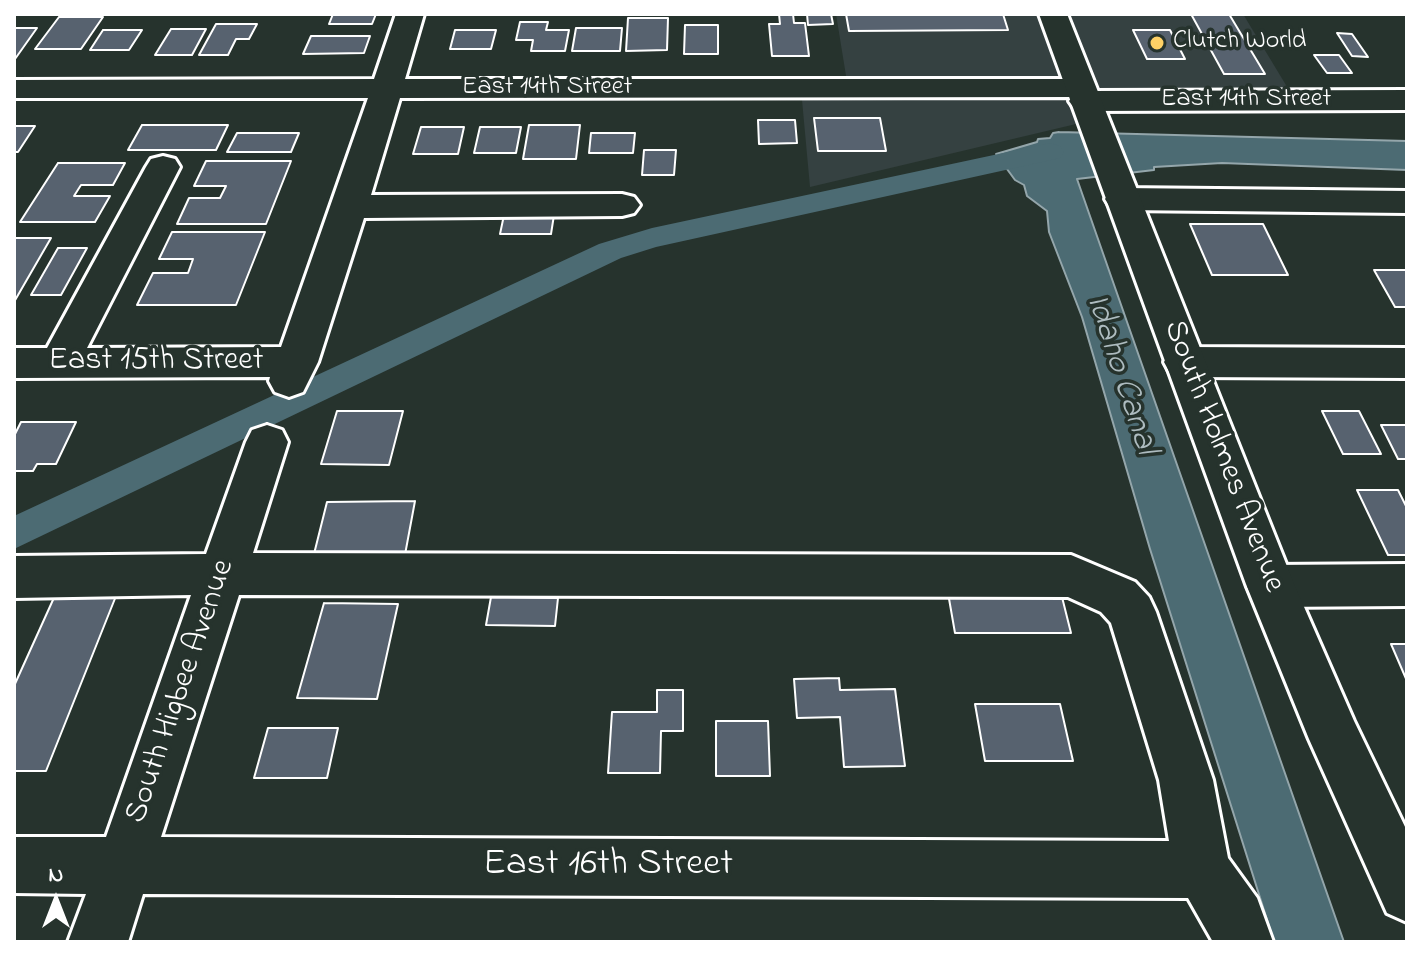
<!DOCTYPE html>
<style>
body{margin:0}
#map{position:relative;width:1421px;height:956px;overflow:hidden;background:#26332d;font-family:"Indie Flower",sans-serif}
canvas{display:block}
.frame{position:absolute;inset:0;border:16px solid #fff;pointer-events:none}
.north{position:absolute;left:16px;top:860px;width:80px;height:80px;-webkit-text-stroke:6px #26332d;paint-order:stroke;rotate:0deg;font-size:22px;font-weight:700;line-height:32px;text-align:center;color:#fff}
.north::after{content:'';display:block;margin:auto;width:28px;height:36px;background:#fff;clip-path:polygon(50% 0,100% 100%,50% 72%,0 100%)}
</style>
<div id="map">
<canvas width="1421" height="956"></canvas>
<div class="frame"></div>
<div class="north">N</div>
</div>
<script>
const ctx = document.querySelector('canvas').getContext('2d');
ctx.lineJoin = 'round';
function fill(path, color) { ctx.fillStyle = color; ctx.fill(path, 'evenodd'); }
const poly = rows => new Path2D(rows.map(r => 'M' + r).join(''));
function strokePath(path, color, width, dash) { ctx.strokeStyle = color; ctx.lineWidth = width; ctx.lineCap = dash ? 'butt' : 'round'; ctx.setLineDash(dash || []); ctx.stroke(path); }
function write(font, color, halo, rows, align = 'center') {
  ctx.font = font + ' "Indie Flower",sans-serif'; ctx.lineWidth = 7; ctx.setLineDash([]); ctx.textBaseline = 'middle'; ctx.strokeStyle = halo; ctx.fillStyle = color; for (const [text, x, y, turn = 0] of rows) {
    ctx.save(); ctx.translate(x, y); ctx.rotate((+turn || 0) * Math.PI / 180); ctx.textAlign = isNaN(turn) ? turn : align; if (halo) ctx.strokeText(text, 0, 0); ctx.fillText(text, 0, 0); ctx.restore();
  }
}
const built = poly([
 [836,14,1243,14,1295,100,1086,101,1093,120,810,187,801,89,848,88]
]);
const water = poly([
 [1059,132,1407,141,1407,170,1222,163,1154,167,1154,170,1077,179,1344,942,1274,942,1150,549,1082,317,1049,232,1047,211,1027,196,1024,185,1015,180,996,154,1037,142,1038,139,1050,138,1053,133,1059,132]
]);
const canal = poly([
 [1050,143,1060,146,1064,152,1060,158,656,247,621,258,14,549,14,516,599,244,652,228,1050,143]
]);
const building = poly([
 [333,14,376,14,372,24,329,24,333,14],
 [779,14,793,14,794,23,805,23,809,56,772,56,769,24,780,24,779,14],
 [807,14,831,14,833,24,808,25,807,14],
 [846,14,1003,14,1008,30,849,31,846,14],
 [1191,14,1229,14,1265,74,1224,74,1191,14],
 [59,17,103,17,81,49,35,49,59,17],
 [628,18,668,18,667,50,626,51,628,18],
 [520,22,548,22,546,30,569,30,565,51,531,51,533,40,516,40,520,22],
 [216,24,257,24,249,39,236,39,228,55,199,55,216,24],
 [685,25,718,25,718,54,684,54,685,25],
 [14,28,37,28,15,59,14,59,14,28],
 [576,28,622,28,620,51,572,51,576,28],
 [171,29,206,29,192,55,155,55,171,29],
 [103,30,142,30,129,50,90,50,103,30],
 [455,30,496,30,491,49,450,49,455,30],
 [1133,30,1170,30,1185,59,1147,59,1133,30],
 [1337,33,1352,34,1368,57,1352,56,1337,33],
 [311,36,370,36,364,53,303,54,311,36],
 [1314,55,1339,55,1352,73,1327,73,1314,55],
 [814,118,880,118,886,151,818,151,814,118],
 [758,120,795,120,797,143,759,144,758,120],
 [142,125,228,125,216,150,128,150,142,125],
 [529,125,580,125,576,159,523,159,529,125],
 [14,126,35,126,18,152,14,152,14,126],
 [421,127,464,127,458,154,413,154,421,127],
 [480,127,521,127,516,153,474,153,480,127],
 [237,133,299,133,291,152,227,152,237,133],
 [591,133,635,133,633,153,589,153,591,133],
 [644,150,676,150,674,175,642,175,644,150],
 [206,161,291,161,266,224,177,224,189,198,220,198,226,186,194,186,206,161],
 [58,163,125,163,113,185,81,185,74,196,110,196,95,222,20,222,58,163],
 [504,215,554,215,551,234,500,234,504,215],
 [1190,224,1263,224,1288,275,1212,275,1190,224],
 [172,232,265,232,236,305,137,305,153,273,188,273,193,259,159,259,172,232],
 [14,238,51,238,14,302,14,238],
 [58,248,87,248,61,295,31,295,58,248],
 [1374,270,1407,270,1407,307,1395,307,1374,270],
 [337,411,403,411,389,465,321,464,337,411],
 [1322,411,1359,411,1381,454,1343,454,1322,411],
 [21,422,76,422,56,464,37,464,33,471,14,471,14,436,21,422],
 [1381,425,1407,425,1407,459,1398,459,1381,425],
 [1357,490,1398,490,1407,508,1407,555,1388,555,1357,490],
 [415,501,404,560,312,562,327,502,415,501],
 [57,591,118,591,46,771,14,771,14,686,57,591],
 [948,593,1061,593,1071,633,955,633,948,593],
 [491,597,558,598,555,626,486,625,491,597],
 [324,603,398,604,377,699,297,698,324,603],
 [1391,644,1407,644,1407,681,1391,644],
 [839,678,840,690,895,689,905,766,844,767,840,717,797,718,794,679,839,678],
 [657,690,683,690,683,731,661,731,660,773,608,773,612,712,657,712,657,690],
 [975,704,1060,704,1073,761,985,761,975,704],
 [716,721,768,721,770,776,716,776,716,721],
 [268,728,338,728,327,778,254,778,268,728]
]);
const minor = poly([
 [396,14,424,14,405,79,1080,79,1091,81,1096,88,1093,91,1407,90,1407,110,1085,111,1074,108,1069,101,1072,97,400,98,371,195,622,194,634,197,640,205,634,213,622,216,364,218,318,362,303,392,289,397,275,392,269,381,270,377,14,378,14,348,47,348,146,167,151,159,163,156,175,159,180,167,87,348,281,347,368,98,14,98,14,80,374,79,396,14],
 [1122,188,1407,191,1407,213,1122,210,1110,207,1105,199,1110,191,1122,188],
 [1184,347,1407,348,1407,378,1184,377,1170,373,1164,362,1170,351,1184,347],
 [267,425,282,430,288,442,253,553,1071,555,1135,582,1149,597,1156,612,1213,780,1228,858,1257,898,1273,942,1213,942,1188,898,143,894,128,942,68,942,86,894,14,893,14,837,106,837,191,595,14,598,14,556,206,554,246,442,252,430,267,425],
 [239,595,1068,597,1101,612,1111,623,1159,780,1169,841,161,837,239,595],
 [1407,564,1407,606,1271,607,1254,601,1247,586,1254,571,1271,565,1407,564]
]);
const major = poly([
 [1039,14,1067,14,1294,584,1354,721,1407,831,1407,922,1387,913,1309,739,1246,584,1039,14]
]);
const markers = [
 [1157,43,8,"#ffd166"]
];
const farPoinames = [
 ["Clutch World",1173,43]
];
const farStreetnames = [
 ["East 14th Street",547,89],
 ["East 14th Street",1246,101]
];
const streetNames = [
 ["East 15th Street",156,363],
 ["South Holmes Avenue",1222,457,69],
 ["South Higbee Avenue",182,692,-71]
];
const waterNames = [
 ["Idaho Canal",1119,375,72]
];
const nearStreetnames = [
 ["East 16th Street",608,867]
];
fill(built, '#354141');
fill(water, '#4c6b73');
strokePath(water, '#94a6ab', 2);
fill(canal, '#4c6b73');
fill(building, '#57626f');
strokePath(building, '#fff', 2);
strokePath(minor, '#fff', 6);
strokePath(major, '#fff', 6);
fill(minor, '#26332d');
fill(major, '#26332d');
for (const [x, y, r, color] of markers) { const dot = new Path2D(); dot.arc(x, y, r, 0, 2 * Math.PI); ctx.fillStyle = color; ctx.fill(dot); strokePath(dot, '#26332d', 3); }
write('26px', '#fff', '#26332d', farPoinames, 'left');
write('26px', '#fff', '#26332d', farStreetnames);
write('32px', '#fff', '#26332d', streetNames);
write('italic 34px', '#aebcc0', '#26332d', waterNames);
write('38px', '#fff', '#26332d', nearStreetnames);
</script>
